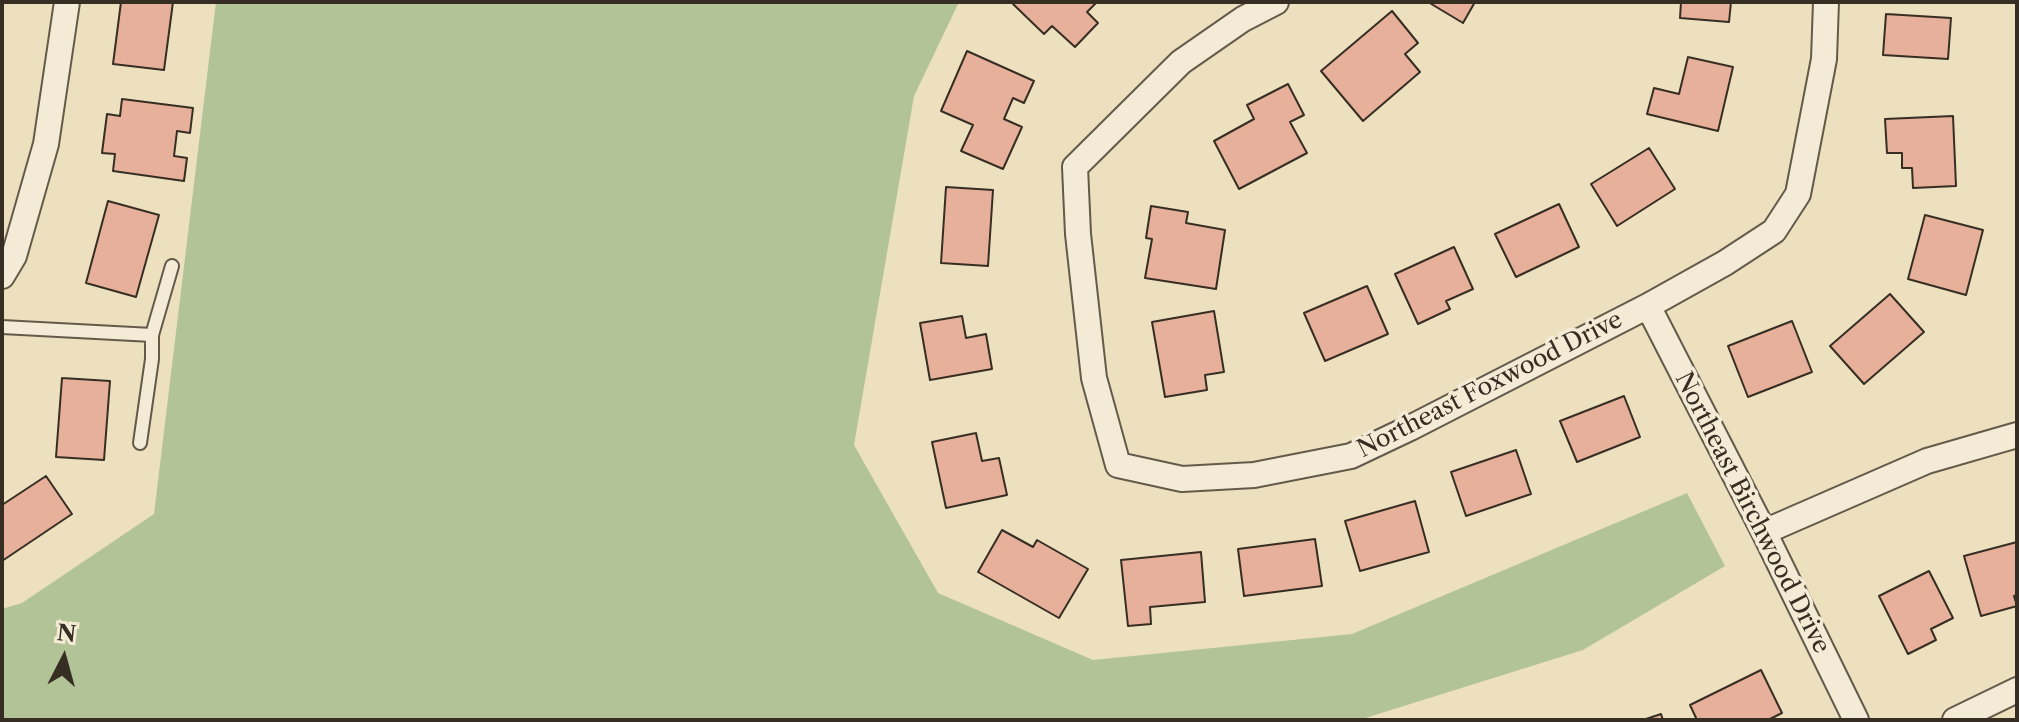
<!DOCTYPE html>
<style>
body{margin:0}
#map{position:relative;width:2019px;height:722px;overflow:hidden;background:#ede0bf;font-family:"Libre Caslon Text",serif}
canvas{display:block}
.frame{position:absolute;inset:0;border:4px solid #372e23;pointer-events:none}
.north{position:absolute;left:24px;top:618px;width:80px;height:80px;-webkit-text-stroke:6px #f3ebd5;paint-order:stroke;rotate:6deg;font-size:22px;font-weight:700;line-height:32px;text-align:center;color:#372e23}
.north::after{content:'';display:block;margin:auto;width:28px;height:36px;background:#372e23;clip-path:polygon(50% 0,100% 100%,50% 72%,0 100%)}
</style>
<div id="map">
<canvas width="2019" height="722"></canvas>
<div class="frame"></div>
<div class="north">N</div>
</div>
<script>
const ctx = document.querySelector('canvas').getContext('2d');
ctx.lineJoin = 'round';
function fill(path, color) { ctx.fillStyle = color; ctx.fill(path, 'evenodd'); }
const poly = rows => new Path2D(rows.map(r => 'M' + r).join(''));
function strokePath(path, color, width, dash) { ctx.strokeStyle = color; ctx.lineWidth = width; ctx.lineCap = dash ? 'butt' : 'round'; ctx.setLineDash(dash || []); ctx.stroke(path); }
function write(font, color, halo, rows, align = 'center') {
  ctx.font = font + ' "Libre Caslon Text",serif'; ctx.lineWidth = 7; ctx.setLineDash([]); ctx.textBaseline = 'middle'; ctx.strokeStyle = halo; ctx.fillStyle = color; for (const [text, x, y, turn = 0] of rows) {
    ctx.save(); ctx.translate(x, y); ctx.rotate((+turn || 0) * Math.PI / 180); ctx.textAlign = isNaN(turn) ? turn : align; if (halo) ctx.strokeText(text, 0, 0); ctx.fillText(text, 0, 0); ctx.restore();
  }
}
const green = poly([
 [216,2,959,2,914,96,854,445,938,593,1093,660,1352,634,1687,493,1725,566,1583,650,1359,720,2,720,2,609,22,603,154,514]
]);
const building = poly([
 [121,2,173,2,164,70,113,64,121,2],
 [1015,2,1097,2,1087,12,1098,23,1075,47,1052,26,1044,34,1013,4,1015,2],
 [1428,2,1475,2,1463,23,1428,2],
 [1681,2,1731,2,1729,22,1680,18,1681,2],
 [1392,11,1418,43,1405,54,1420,72,1363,121,1321,71,1392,11],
 [1886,14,1951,18,1948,59,1883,55,1886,14],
 [967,51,1034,81,1024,103,1013,98,1004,119,1022,127,1003,169,961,151,973,125,941,111,967,51],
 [1688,57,1733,67,1718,131,1647,114,1654,88,1679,94,1688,57],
 [1288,84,1304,115,1290,122,1307,153,1239,189,1214,141,1254,119,1247,105,1288,84],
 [122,99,193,108,190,133,177,131,174,156,187,158,184,181,113,171,115,154,102,153,107,114,120,116,122,99],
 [1953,116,1956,186,1913,188,1912,168,1902,168,1902,153,1887,153,1885,119,1953,116],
 [1649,148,1675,189,1617,226,1591,184,1649,148],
 [946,187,993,190,988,266,941,263,946,187],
 [108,201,159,215,136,297,86,283,108,201],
 [1559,204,1579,247,1516,277,1495,234,1559,204],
 [1151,206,1188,212,1186,223,1225,230,1216,289,1145,278,1152,239,1146,238,1151,206],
 [1925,215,1983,230,1966,295,1908,279,1925,215],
 [1454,247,1473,289,1446,301,1450,309,1418,324,1395,274,1454,247],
 [1367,286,1388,334,1325,361,1304,313,1367,286],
 [1890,294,1924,332,1864,384,1830,346,1890,294],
 [1214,311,1224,372,1205,375,1207,390,1165,397,1152,322,1214,311],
 [962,316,966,338,986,334,992,369,930,380,920,323,962,316],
 [1792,321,1812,372,1748,397,1728,346,1792,321],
 [62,378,110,381,104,460,56,457,62,378],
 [1624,396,1640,437,1577,462,1560,421,1624,396],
 [976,433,982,461,999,458,1007,495,946,508,932,442,976,433],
 [1516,450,1531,494,1466,516,1451,472,1516,450],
 [46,476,72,514,2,561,2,505,46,476],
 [1415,501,1429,552,1360,571,1345,521,1415,501],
 [1002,530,1033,547,1037,540,1088,569,1059,618,978,572,1002,530],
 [1315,539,1322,586,1244,596,1238,549,1315,539],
 [2017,542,2017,595,2014,596,2017,606,1981,616,1964,556,2017,542],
 [1201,552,1205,602,1150,607,1151,624,1128,626,1121,560,1201,552],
 [1929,571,1953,618,1931,629,1936,640,1908,654,1879,596,1929,571],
 [1761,670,1782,713,1768,720,1697,720,1690,705,1761,670],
 [1661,714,1663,720,1643,720,1661,714]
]);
const lane = poly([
 [2,327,152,335,172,266],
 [140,443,152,359,152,335]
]);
const street = poly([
 [1276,2,1243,19,1181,62,1075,167,1078,234,1094,378,1118,465,1182,479,1254,475,1351,456,1410,428,1648,306,1725,263,1774,231,1798,194,1824,59,1826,2],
 [2,276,14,256,46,144,67,2],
 [1648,306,1764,532,1856,720],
 [1764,532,1927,461,2017,435],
 [1955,720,2017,690]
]);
const streetNames = [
 ["Northeast Foxwood Drive",1490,385,-27],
 ["Northeast Birchwood Drive",1752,513,63]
];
fill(green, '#b2c397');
fill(building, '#e6b09a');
strokePath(building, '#372e23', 2);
strokePath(lane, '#645a4a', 16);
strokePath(street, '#645a4a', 28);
strokePath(lane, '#f3ebd5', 12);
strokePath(street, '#f3ebd5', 24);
write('24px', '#372e23', '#f3ebd5', streetNames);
</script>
